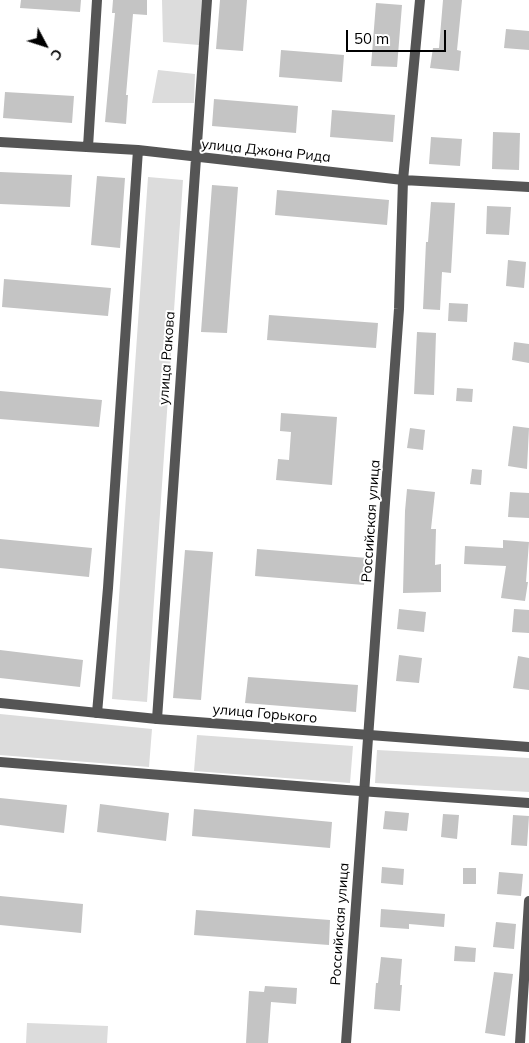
<!DOCTYPE html>
<meta charset="utf-8">
<style>
body{margin:0}
#map{position:relative;width:529px;height:1043px;overflow:hidden;background:#fff;font-family:Mulish,sans-serif}
canvas{display:block}
.north{position:absolute;left:20px;top:20px;width:50px;height:50px;-webkit-text-stroke:4px #fff;paint-order:stroke;rotate:130deg;font-size:14px;font-weight:700;line-height:20px;text-align:center;color:#000}
.north::after{content:'';display:block;margin:auto;width:18px;height:22px;background:#000;clip-path:polygon(50% 0,100% 100%,50% 72%,0 100%)}
.scale{position:absolute;left:346px;top:30px;width:100px;height:22px;box-sizing:border-box;border:2px solid #000;border-top:0;padding-left:6px;font-size:15px;line-height:18px;white-space:nowrap;color:#000;-webkit-text-stroke:4px #fff;paint-order:stroke}
</style>
<div id="map">
<canvas width="529" height="1043"></canvas>
<div class="north">С</div>
<div class="scale">50 m</div>
</div>
<script>
const ctx = document.querySelector('canvas').getContext('2d');
ctx.lineJoin = 'round';
function fill(path, color) { ctx.fillStyle = color; ctx.fill(path, 'evenodd'); }
const poly = rows => new Path2D(rows.map(r => 'M' + r).join(''));
function strokePath(path, color, width, dash) { ctx.strokeStyle = color; ctx.lineWidth = width; ctx.lineCap = dash ? 'butt' : 'round'; ctx.setLineDash(dash || []); ctx.stroke(path); }
function write(font, color, halo, rows, align = 'center') {
  ctx.font = font + ' Mulish,sans-serif'; ctx.lineWidth = 4; ctx.setLineDash([]); ctx.textBaseline = 'middle'; ctx.strokeStyle = halo; ctx.fillStyle = color; for (const [text, x, y, turn = 0] of rows) {
    ctx.save(); ctx.translate(x, y); ctx.rotate((+turn || 0) * Math.PI / 180); ctx.textAlign = isNaN(turn) ? turn : align; if (halo) ctx.strokeText(text, 0, 0); ctx.fillText(text, 0, 0); ctx.restore();
  }
}
const green = poly([
 [162,0,202,0,199,45,163,42],
 [158,70,195,74,194,103,152,103],
 [148,177,183,180,147,702,112,699],
 [0,714,152,729,149,767,0,755],
 [197,735,353,746,350,783,194,771],
 [377,750,529,758,529,792,375,783],
 [27,1023,108,1026,107,1043,26,1043]
]);
const building = poly([
 [21,0,81,0,80,12,20,8],
 [113,0,147,0,147,15,133,14,126,95,128,95,126,124,105,122,115,13,112,13],
 [220,0,247,0,243,51,216,49],
 [443,0,462,0,457,50,461,51,459,71,430,68,433,48,439,48],
 [376,3,402,5,397,67,371,66],
 [506,29,529,31,529,50,504,48],
 [281,50,344,55,342,82,279,77],
 [5,92,74,96,72,123,3,118],
 [214,99,298,106,296,133,212,126],
 [332,110,395,115,393,142,330,137],
 [493,132,520,133,519,170,492,169],
 [431,137,462,139,460,166,429,164],
 [0,172,72,175,70,207,0,204],
 [97,176,125,178,120,248,91,245],
 [212,185,238,187,227,333,201,332],
 [277,190,389,200,387,225,275,215],
 [431,202,455,203,451,273,442,272,440,310,423,309,426,242,428,242],
 [487,206,511,207,509,235,486,234],
 [508,260,526,262,524,288,506,286],
 [4,279,111,288,108,316,2,307],
 [449,303,468,304,467,322,448,321],
 [269,315,378,323,376,348,267,340],
 [417,332,436,333,434,395,414,394],
 [514,342,529,344,529,363,512,360],
 [457,388,473,389,472,402,456,401],
 [0,391,102,400,99,427,0,419],
 [281,413,337,417,332,485,276,480,278,459,289,460,291,432,280,431],
 [513,426,529,428,527,469,508,466],
 [410,428,425,430,423,450,407,448],
 [472,469,482,470,481,485,470,484],
 [407,489,435,492,431,529,436,529,435,565,441,564,441,592,403,593,405,511],
 [510,492,529,493,529,518,508,517],
 [0,539,92,548,89,577,0,568],
 [503,540,529,542,526,582,528,582,525,601,501,598,506,566,464,564,465,546,503,548],
 [257,549,367,558,364,585,255,576],
 [185,550,213,552,201,700,173,698],
 [399,609,426,612,424,632,397,629],
 [514,609,529,610,529,633,512,632],
 [0,650,83,660,80,687,0,678],
 [399,655,422,658,419,683,396,681],
 [518,656,529,658,529,690,513,688],
 [248,677,358,685,356,712,245,703],
 [0,798,67,805,64,833,0,825],
 [100,804,169,813,166,841,97,832],
 [194,809,332,822,330,848,192,836],
 [385,811,409,813,407,831,383,829],
 [443,814,459,815,457,839,441,837],
 [513,815,529,816,527,846,511,845],
 [382,867,404,869,403,885,381,883],
 [463,868,476,868,476,884,463,884],
 [499,872,523,874,521,896,497,894],
 [0,896,83,904,81,933,0,925],
 [381,909,445,914,444,927,409,924,409,929,380,927],
 [196,910,330,920,329,945,194,935],
 [496,922,516,924,514,949,493,947],
 [455,946,476,948,475,962,454,961],
 [381,957,402,959,400,985,402,985,400,1011,374,1009,376,983,378,983],
 [494,972,513,974,505,1036,485,1033],
 [265,986,297,988,296,1004,271,1002,268,1043,246,1043,249,991,264,992]
]);
const minor = poly([
 [0,142,138,150,403,180,529,187],
 [88,147,97,0],
 [97,713,108,588,138,150],
 [157,719,207,0],
 [346,1043,399,309,403,180,420,0],
 [520,1043,529,901]
]);
const tertiary = poly([
 [0,703,157,719,529,747],
 [0,762,346,790,529,803]
]);
const streetNames = [
 ["улица Джона Рида",266,151,6],
 ["улица Ракова",167,358,-86],
 ["Российская улица",371,521,-86],
 ["улица Горького",265,714,5],
 ["Российская улица",340,924,-86]
];
fill(green, '#dcdcdc');
fill(building, '#c4c4c4');
strokePath(minor, '#555', 10);
strokePath(tertiary, '#555', 10);
write('14px', '#000', '#fff', streetNames);
</script>
